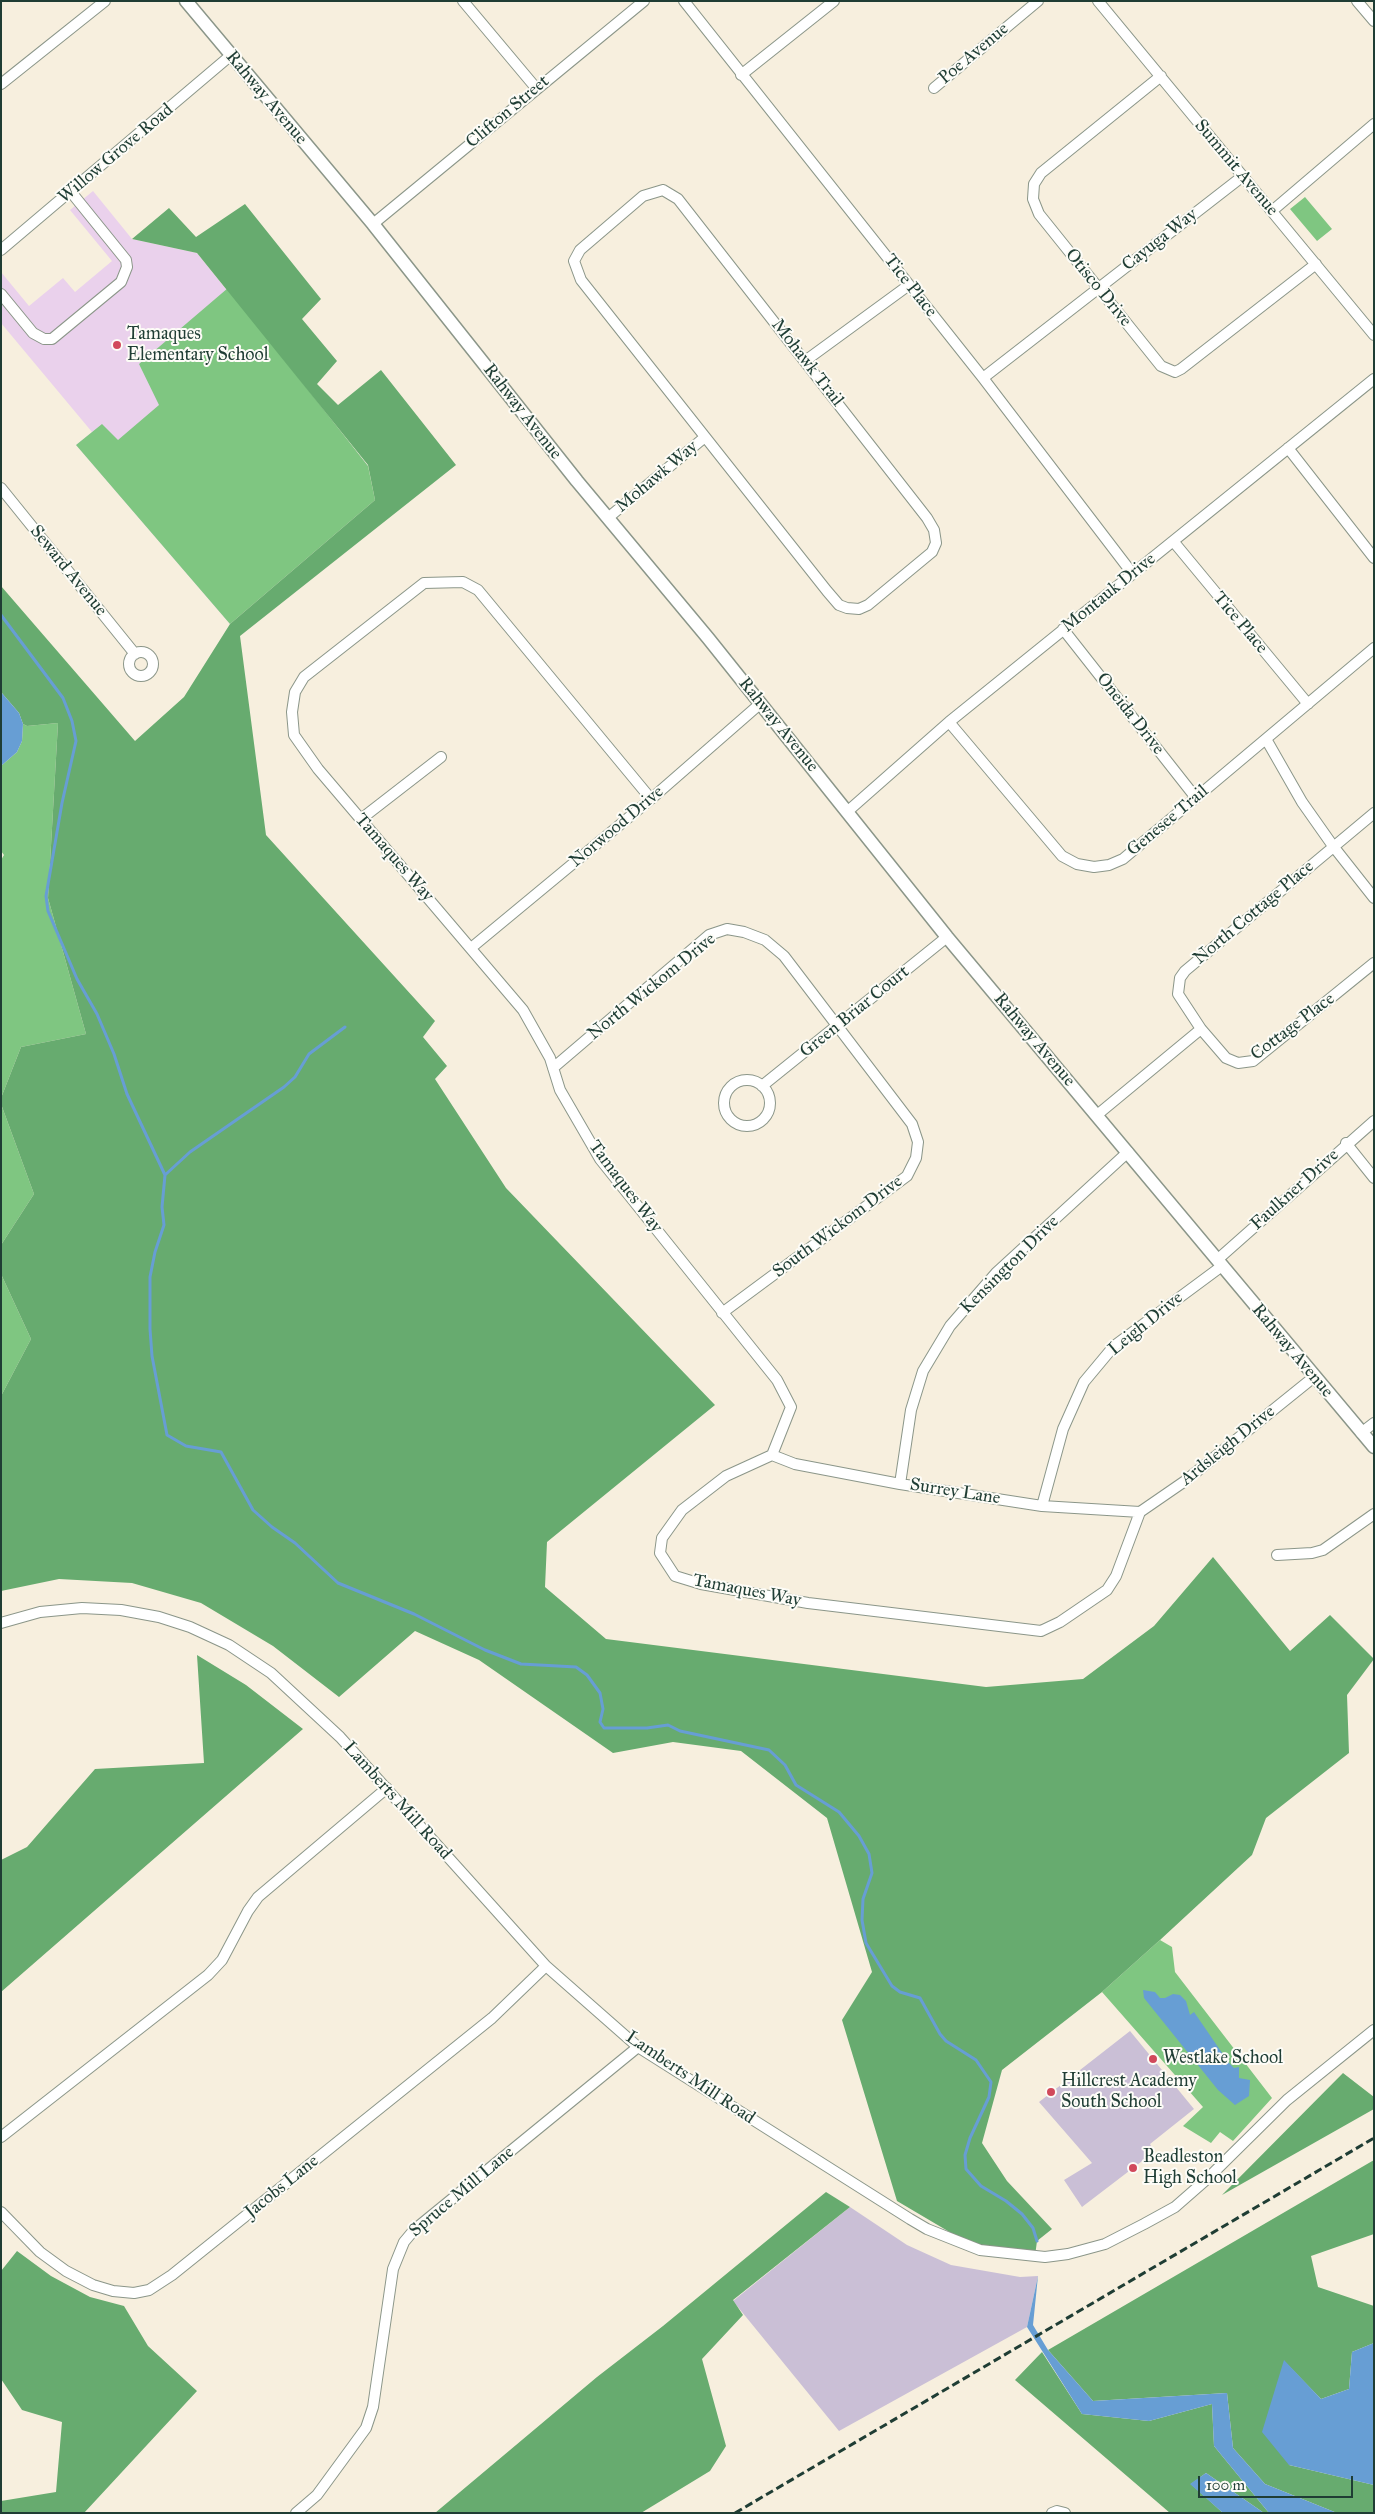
<!DOCTYPE html>
<style>
body{margin:0}
#map{position:relative;width:1375px;height:2514px;overflow:hidden;background:#f7efde;font-family:"IM FELL Great Primer",serif}
canvas{display:block}
.frame{position:absolute;inset:0;border:2px solid #1f3d34;pointer-events:none}
.scale{position:absolute;left:1198px;top:2476px;width:155px;height:22px;box-sizing:border-box;border:2px solid #1f3d34;border-top:0;padding-left:6px;font-size:15px;line-height:18px;white-space:nowrap;color:#1f3d34;-webkit-text-stroke:4px #fdfcf7;paint-order:stroke}
</style>
<div id="map">
<canvas width="1375" height="2514"></canvas>
<div class="frame"></div>
<div class="scale">100 m</div>
</div>
<script>
const ctx = document.querySelector('canvas').getContext('2d');
ctx.lineJoin = 'round';
function fill(path, color) { ctx.fillStyle = color; ctx.fill(path, 'evenodd'); }
const poly = rows => new Path2D(rows.map(r => 'M' + r).join(''));
function strokePath(path, color, width, dash) { ctx.strokeStyle = color; ctx.lineWidth = width; ctx.lineCap = dash ? 'butt' : 'round'; ctx.setLineDash(dash || []); ctx.stroke(path); }
function write(font, color, halo, rows, align = 'center') {
  ctx.font = font + ' "IM FELL Great Primer",serif'; ctx.lineWidth = 4; ctx.setLineDash([]); ctx.textBaseline = 'middle'; ctx.strokeStyle = halo; ctx.fillStyle = color; for (const [text, x, y, turn = 0] of rows) {
    ctx.save(); ctx.translate(x, y); ctx.rotate((+turn || 0) * Math.PI / 180); ctx.textAlign = isNaN(turn) ? turn : align; if (halo) ctx.strokeText(text, 0, 0); ctx.fillText(text, 0, 0); ctx.restore();
  }
}
const built = poly([
 [93,191,132,239,197,253,368,466,230,624,76,445,92,432,1,323,1,272,29,306,63,278,75,292,112,261,70,210]
]);
const industrial = poly([
 [1130,2031,1194,2109,1150,2144,1154,2152,1082,2207,1064,2180,1092,2163,1039,2102],
 [850,2207,907,2245,951,2265,1020,2277,1038,2276,1027,2327,839,2431,733,2301]
]);
const green = poly([
 [1305,197,1332,229,1317,241,1290,209],
 [228,288,368,466,375,500,230,624,76,445,102,424,118,440,159,405,139,364],
 [58,723,48,898,86,1034,21,1047,1,1098,1,860,4,855,1,851,1,766,17,752,22,741,23,724,27,726],
 [1,1104,34,1194,1,1245],
 [1,1274,31,1339,1,1396],
 [1160,1940,1172,1947,1175,1972,1272,2098,1233,2141,1220,2132,1211,2143,1183,2126,1203,2107,1102,1992]
]);
const forest = poly([
 [245,204,321,299,302,319,337,361,317,384,338,405,381,370,456,465,240,636,266,835,435,1021,423,1037,447,1066,435,1079,506,1188,715,1405,547,1542,545,1587,606,1639,986,1687,1083,1679,1154,1626,1213,1557,1290,1651,1330,1615,1374,1659,1347,1695,1349,1753,1266,1818,1252,1855,1160,1940,1102,1992,1002,2070,982,2143,1007,2181,1052,2229,1037,2241,1035,2256,980,2250,897,2201,842,2020,872,1972,827,1818,741,1751,673,1742,613,1753,479,1660,415,1631,339,1697,273,1646,201,1603,132,1583,59,1579,1,1591,1,1396,31,1339,1,1274,1,1245,34,1194,1,1104,1,1098,21,1047,86,1034,48,898,58,723,27,726,23,724,19,713,1,692,1,586,135,741,184,697,230,624,375,500,368,465,197,253,132,239,169,208,196,237],
 [197,1655,246,1685,303,1729,1,1992,1,1860,27,1847,95,1769,204,1763],
 [1343,2073,1374,2097,1374,2109,1222,2195],
 [1374,2160,1374,2234,1311,2256,1318,2287,1374,2306,1374,2343,1352,2352,1349,2389,1321,2399,1284,2361,1289,2465,1374,2485,1374,2513,1337,2513,1265,2484,1233,2448,1227,2393,1093,2401,1048,2350],
 [826,2192,850,2207,733,2300,743,2315,702,2359,726,2446,710,2471,641,2513,435,2513,597,2377,663,2326],
 [17,2251,51,2276,90,2297,124,2306,148,2346,197,2391,84,2513,1,2513,1,2501,56,2492,62,2422,22,2410,1,2379,1,2271],
 [1042,2352,1082,2414,1149,2421,1212,2404,1214,2446,1269,2513,1264,2513,1206,2473,1191,2484,1223,2513,1170,2513,1015,2380]
]);
const water = poly([
 [1,692,19,713,23,724,22,741,17,752,1,766],
 [1143,1990,1155,1992,1160,1998,1165,1998,1173,1994,1180,1995,1186,2001,1190,2015,1194,2012,1229,2063,1234,2068,1239,2067,1239,2078,1250,2080,1249,2096,1235,2105,1218,2090,1144,1998],
 [1038,2276,1033,2325,1048,2350,1093,2401,1227,2393,1233,2448,1265,2484,1337,2513,1269,2513,1214,2446,1212,2404,1149,2421,1082,2414,1027,2327],
 [1374,2343,1374,2485,1289,2465,1262,2432,1284,2360,1321,2399,1349,2389,1352,2352],
 [1206,2473,1264,2513,1223,2513,1190,2484]
]);
const stream = poly([
 [1,615,63,698,72,721,76,741,62,803,46,896,48,911,77,979,97,1014,114,1054,127,1094,165,1175,162,1207,164,1225,155,1252,150,1277,150,1329,152,1356,167,1435,186,1446,221,1452,253,1510,272,1527,295,1543,338,1583,414,1614,485,1650,521,1664,576,1667,587,1675,600,1693,603,1709,600,1722,604,1728,647,1728,668,1725,680,1731,769,1750,785,1765,796,1785,839,1812,859,1836,869,1854,872,1873,863,1899,862,1920,866,1943,892,1986,900,1992,920,1998,940,2034,946,2041,976,2060,991,2082,989,2097,970,2138,965,2155,966,2169,981,2186,1006,2201,1022,2214,1033,2228,1037,2241],
 [165,1175,190,1152,284,1087,295,1077,309,1054,345,1027]
]);
const minor = poly([
 [463,1,536,88],
 [684,1,983,378,1132,573],
 [1098,1,1374,335],
 [1357,1,1374,21],
 [741,75,834,1],
 [1161,76,1041,173,1034,184,1033,199,1039,214,1161,366,1175,372,1181,369,1316,264],
 [1,84,105,1],
 [934,88,1038,1],
 [663,190,678,199,927,518,934,530,936,543,932,552,868,605,859,609,847,608,839,605,827,591,581,280,574,261,580,250,643,196,663,190],
 [1272,211,1374,124],
 [373,224,644,1],
 [1,250,230,56],
 [1,294,33,333,44,339,52,339,121,282,127,267,126,260,71,192],
 [805,361,909,285],
 [983,378,1243,176],
 [1288,448,1374,558],
 [1,488,135,654],
 [609,517,705,437],
 [1173,541,1308,704],
 [1063,629,1196,798],
 '129 664a12 12 0 1 1 24 0a12 12 0 1 1-24 0Z',
 [949,722,1062,856,1077,864,1094,867,1109,865,1123,859,1374,648],
 [1266,739,1302,802,1333,846,1374,898],
 [651,799,478,590,463,582,424,583,304,677,295,692,292,712,294,735,318,769,523,1010,550,1058,560,1090,600,1159,777,1380,791,1407,772,1455,726,1476,682,1510,662,1538,660,1553,675,1576,701,1584,808,1603,1041,1631,1060,1622,1107,1590,1116,1576,1140,1512],
 [848,811,949,722,1374,379],
 [1374,813,1185,971,1180,978,1178,994,1201,1029,1226,1058,1238,1063,1253,1061,1374,963],
 [361,819,441,757],
 [471,948,651,799,761,703],
 [553,1068,709,935,727,929,744,932,765,940,784,956,912,1124,918,1142,916,1158,907,1176,722,1313],
 '724 1103a23 23 0 1 1 46 0a23 23 0 1 1-46 0Z',
 [762,1086,947,937],
 [1097,1115,1201,1029],
 [1346,1143,1374,1178],
 [1217,1260,1374,1121],
 [1361,1433,1374,1423],
 [772,1455,795,1464,900,1484,1042,1506,1140,1512],
 [900,1484,911,1410,923,1371,950,1326,996,1273,1128,1152],
 [1042,1506,1063,1429,1084,1382,1114,1346,1222,1266],
 [1140,1512,1185,1481,1314,1377],
 [1277,1555,1312,1553,1323,1550,1374,1514],
 [1,1623,40,1612,82,1608,121,1610,159,1617,190,1627,229,1645,271,1673,340,1737,546,1966,638,2047,910,2219,927,2229,980,2250,1045,2257,1068,2254,1105,2244,1144,2224,1175,2207,1207,2179,1287,2100,1374,2030],
 [1,2137,208,1975,222,1960,248,1911,258,1897,387,1788],
 [1,2212,40,2252,66,2271,93,2285,113,2291,134,2293,149,2290,172,2275,492,2018,546,1966],
 [296,2513,317,2495,366,2428,373,2407,393,2269,404,2242,414,2230,638,2047],
 [1052,2513,1057,2511,1065,2513]
]);
const tertiary = poly([
 [186,1,373,224,577,481,708,638,947,937,1374,1447]
]);
const rail = poly([
 [735,2513,1374,2138]
]);
const markers = [
 [117,345,5,"#d1495b"],
 [1153,2059,5,"#d1495b"],
 [1051,2092,5,"#d1495b"],
 [1133,2168,5,"#d1495b"]
];
const streetNames = [
 ["Poe Avenue",974,54,-40],
 ["Rahway Avenue",266,98,50],
 ["Clifton Street",508,112,-40],
 ["Willow Grove Road",116,154,-40],
 ["Summit Avenue",1236,168,50],
 ["Cayuga Way",1160,240,-38],
 ["Tice Place",910,286,52],
 ["Otisco Drive",1098,288,51],
 ["Mohawk Trail",807,363,52],
 ["Rahway Avenue",522,412,52],
 ["Mohawk Way",657,477,-40],
 ["Seward Avenue",68,571,51],
 ["Montauk Drive",1109,593,-39],
 ["Tice Place",1240,623,50],
 ["Oneida Drive",1130,714,52],
 ["Rahway Avenue",778,725,51],
 ["Genesee Trail",1168,821,-40],
 ["Norwood Drive",617,827,-40],
 ["Tamaques Way",394,858,49],
 ["North Cottage Place",1254,913,-40],
 ["North Wickom Drive",652,987,-39],
 ["Green Briar Court",855,1012,-39],
 ["Cottage Place",1293,1027,-37],
 ["Rahway Avenue",1034,1040,50],
 ["Tamaques Way",625,1187,53],
 ["Faulkner Drive",1295,1190,-42],
 ["South Wickom Drive",838,1227,-37],
 ["Kensington Drive",1010,1265,-45],
 ["Leigh Drive",1146,1324,-39],
 ["Rahway Avenue",1292,1351,50],
 ["Ardsleigh Drive",1228,1446,-39],
 ["Surrey Lane",955,1492,9],
 ["Tamaques Way",747,1591,11],
 ["Lamberts Mill Road",397,1801,48],
 ["Lamberts Mill Road",690,2078,34],
 ["Jacobs Lane",282,2187,-39],
 ["Spruce Mill Lane",462,2192,-40]
];
const poiNames = [
 ["Tamaques",127,335],
 ["Elementary School",127,356],
 ["Westlake School",1163,2059],
 ["Hillcrest Academy",1061,2082],
 ["South School",1061,2103],
 ["Beadleston",1143,2158],
 ["High School",1143,2179]
];
fill(built, '#ead1ec');
fill(industrial, '#cabfd6');
fill(green, '#7fc681');
fill(forest, '#67ab6f');
fill(water, '#679ed4');
strokePath(stream, '#679ed4', 3);
strokePath(minor, '#8b9689', 12);
strokePath(tertiary, '#8b9689', 15);
strokePath(minor, '#fff', 10);
strokePath(tertiary, '#fff', 12);
strokePath(rail, '#1f3d34', 3, [8, 4]);
for (const [x, y, r, color] of markers) { const dot = new Path2D(); dot.arc(x, y, r, 0, 2 * Math.PI); ctx.fillStyle = color; ctx.fill(dot); strokePath(dot, '#fdfcf7', 2); }
write('18px', '#1f3d34', '#fdfcf7', streetNames);
write('18px', '#1f3d34', '#fdfcf7', poiNames, 'left');
</script>
